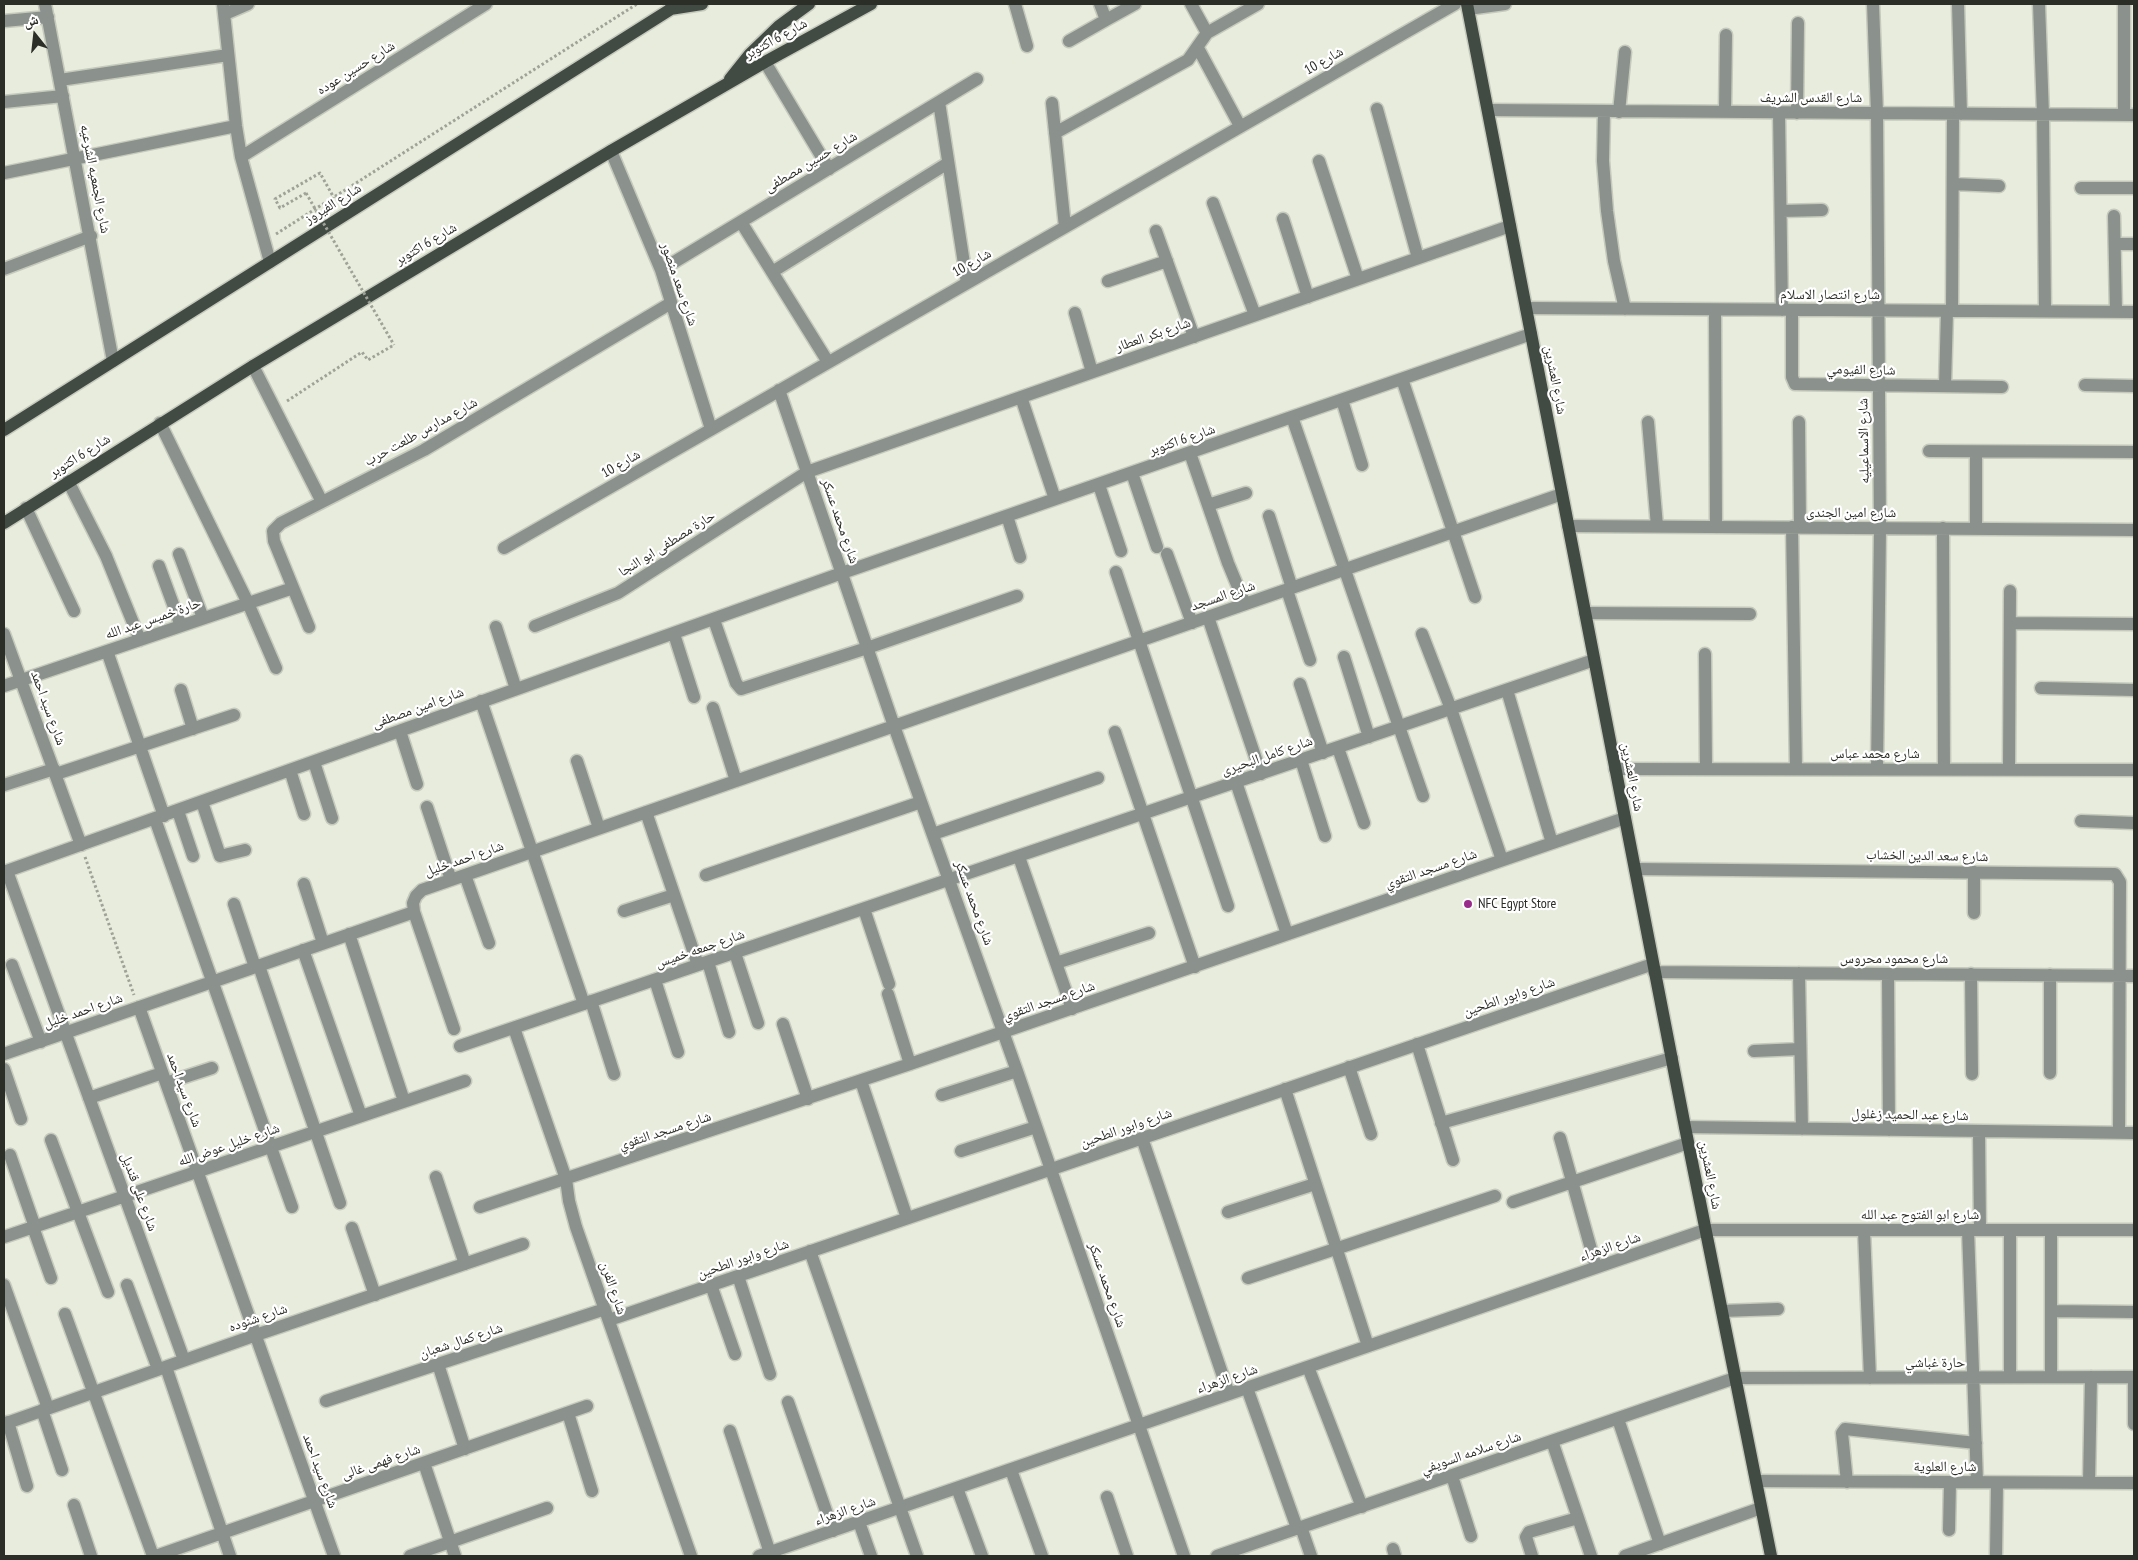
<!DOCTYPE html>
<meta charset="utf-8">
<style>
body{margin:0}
#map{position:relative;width:2138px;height:1560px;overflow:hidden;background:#e7ecdd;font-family:"PT Sans Narrow","Noto Naskh Arabic",sans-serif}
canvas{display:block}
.frame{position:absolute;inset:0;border:5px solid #2b2d27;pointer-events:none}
.north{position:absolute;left:10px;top:10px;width:50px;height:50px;-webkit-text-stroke:4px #fff;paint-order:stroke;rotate:344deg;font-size:14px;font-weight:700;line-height:20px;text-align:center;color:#2b2d27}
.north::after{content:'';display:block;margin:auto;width:18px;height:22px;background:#2b2d27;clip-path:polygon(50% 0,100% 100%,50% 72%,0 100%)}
</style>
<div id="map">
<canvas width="2138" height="1560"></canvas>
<div class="frame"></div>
<div class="north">ش</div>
</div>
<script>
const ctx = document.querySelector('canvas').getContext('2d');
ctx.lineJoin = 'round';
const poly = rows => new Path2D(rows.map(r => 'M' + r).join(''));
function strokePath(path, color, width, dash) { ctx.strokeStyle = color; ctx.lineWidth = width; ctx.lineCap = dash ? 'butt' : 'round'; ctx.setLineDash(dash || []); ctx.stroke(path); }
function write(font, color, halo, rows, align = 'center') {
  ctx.font = font + ' "PT Sans Narrow","Noto Naskh Arabic",sans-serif'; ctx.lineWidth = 4.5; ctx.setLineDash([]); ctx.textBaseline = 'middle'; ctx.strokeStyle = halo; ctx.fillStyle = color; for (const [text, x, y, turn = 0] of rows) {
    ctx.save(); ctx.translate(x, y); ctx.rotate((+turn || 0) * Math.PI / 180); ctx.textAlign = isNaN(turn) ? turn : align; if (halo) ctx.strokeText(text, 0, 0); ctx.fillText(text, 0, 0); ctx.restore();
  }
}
const path = poly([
 [306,193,280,208,275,199,320,173,334,198],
 [276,234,637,4],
 [287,401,362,352,368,360,394,345],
 [85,857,134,995]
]);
const minor = poly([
 [45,4,113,361],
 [223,4,236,126,241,157,270,262],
 [1015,4,1027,46],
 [1100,4,1106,20,1135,4],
 [1191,4,1207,33],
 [1873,4,1877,113,1880,528,1877,769],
 [1958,4,1961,114],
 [2039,4,2043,115,2045,311],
 [2124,4,2124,115],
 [1468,9,1505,4],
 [225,14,248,4],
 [4,21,48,17],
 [1069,41,1106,20],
 [1198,48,1240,126],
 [765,62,829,169],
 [60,80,228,55],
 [4,102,63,96],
 [939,102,967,283],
 [1052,103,1065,227],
 [1377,109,1418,258],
 [1488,110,2134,115],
 [1604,111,1603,161,1607,211,1614,261,1625,309],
 [1619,112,1625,52],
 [1725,112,1726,35],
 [1779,113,1782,310],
 [1797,113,1798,23],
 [1055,133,1188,60,1207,33,1258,4],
 [611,151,661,270,711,429],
 [241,157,486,4],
 [1319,161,1358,279],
 [4,173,236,126],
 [1953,184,1999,186],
 [2081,188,2134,188],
 [1213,203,1255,315],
 [1781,211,1822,210],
 [2114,216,2116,312],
 [1283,219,1308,297],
 [741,222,828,362],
 [1156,231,1194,337],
 [2115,244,2134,244],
 [4,269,91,236],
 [661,270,977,79],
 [772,272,948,163],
 [1108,281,1167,261],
 [1526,308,2134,312],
 [1715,310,1716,527],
 [1792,310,1792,377,1795,384,2002,387],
 [1952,311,1953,114],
 [1075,313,1092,372],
 [253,366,322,502],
 [1402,379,1475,597],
 [2085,385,2134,386],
 [1945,386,1947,311],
 [779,390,894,726,1017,1071,1184,1556],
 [1021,397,1055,499],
 [1342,400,1362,465],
 [1292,417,1423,796],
 [1648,422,1657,526],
 [1799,422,1800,527],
 [160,423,248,603,276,668],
 [1929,451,2134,452],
 [1190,453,1228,563,1245,604],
 [1132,473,1157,547],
 [68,481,106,556,140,640],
 [1099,485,1121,551],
 [1208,505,1246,493],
 [26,508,74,611],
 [1007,516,1020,557],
 [1269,516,1292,588],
 [1568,526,2134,530],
 [1792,527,1796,769],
 [1943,528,1944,769],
 [1976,528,1976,452],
 [504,548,1455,4],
 [179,554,203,618],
 [1167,554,1192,623],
 [159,566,181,626],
 [1116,572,1228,906],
 [1287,590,1310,660],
 [1585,613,1750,614],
 [1208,617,1261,774],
 [714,620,736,683,741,689,867,648,1017,596],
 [2010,623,2134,624],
 [535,626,618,593,807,472,1510,226],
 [309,627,274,541,273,531,281,523,424,450,671,303],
 [496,627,516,689],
 [4,634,81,845],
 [674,634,694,697],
 [1422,634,1451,709,1502,860],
 [107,651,164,816],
 [1705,654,1706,768],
 [1344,657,1369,737],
 [1300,684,1323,753],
 [4,686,293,588],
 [2041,688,2134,690],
 [181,690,193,729],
 [1507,690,1552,843],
 [481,701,584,1004],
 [713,708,736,781],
 [400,731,417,784],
 [1115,732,1195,967],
 [1338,748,1364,823],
 [1301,760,1325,836],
 [577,761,599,828],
 [314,762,332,818],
 [1615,769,2134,770],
 [2009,769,2010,591],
 [290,770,304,814],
 [56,774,234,715],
 [1236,782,1287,934],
 [4,785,54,769],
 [202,802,220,856,245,850],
 [427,807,451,880],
 [178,811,193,856],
 [646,812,698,965],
 [155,819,292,1207],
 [2081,821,2134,823],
 [933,834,1098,778],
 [1019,857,1072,1009],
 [1635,869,2115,874,2120,882,2119,1132],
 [7,871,184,1360],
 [4,872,842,573,1531,334],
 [465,875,489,943],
 [706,875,921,802],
 [304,884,323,943],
 [234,904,255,967],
 [864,909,889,984],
 [624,911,674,895],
 [414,912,454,1029],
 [1974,913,1974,872],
 [349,934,404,1101],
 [303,950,361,1116],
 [735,953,758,1023],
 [708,962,729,1032],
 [1056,963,1149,933],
 [12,965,41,1042],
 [259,966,340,1203],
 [1654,972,2134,976],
 [1799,973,1802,1129],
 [1888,974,1889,1130],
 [1971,974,1972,1074],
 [2050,975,2050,1073],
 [655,980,678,1052],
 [888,994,910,1064],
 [591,1001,614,1074],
 [139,1007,334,1556],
 [783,1024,808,1099],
 [514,1028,566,1179,569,1201,576,1227,691,1556],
 [1417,1044,1453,1160],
 [460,1046,1594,660],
 [1754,1051,1800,1049],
 [4,1054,414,912,413,903,416,896,422,890,1562,494],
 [1349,1067,1371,1134],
 [4,1069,21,1119],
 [861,1081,907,1218],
 [166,1083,212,1068],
 [1285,1089,1368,1346],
 [942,1095,1017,1071],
 [89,1098,162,1073],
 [1441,1123,1672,1058],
 [1685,1127,2134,1133],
 [1979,1131,1980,1230],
 [1142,1138,1229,1394],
 [1560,1138,1596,1267],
 [51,1140,108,1292],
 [961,1151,1036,1127],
 [10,1155,35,1227],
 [436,1177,465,1264],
 [1513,1202,1688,1143],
 [480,1207,910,1064,1625,818],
 [1228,1212,1315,1184],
 [33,1227,51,1278],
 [352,1228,375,1295],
 [1864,1230,1870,1378],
 [1968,1230,1977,1482],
 [2051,1230,2051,1377],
 [4,1237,465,1081],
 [810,1251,917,1556],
 [738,1276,770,1374],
 [1248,1278,1495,1196],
 [4,1285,48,1408],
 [127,1285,158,1369],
 [711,1285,735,1354],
 [1722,1311,1778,1309],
 [2051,1311,2134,1312],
 [65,1314,153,1556],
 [609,1320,1653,964],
 [438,1364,465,1449],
 [166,1367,230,1556],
 [1308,1367,1362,1507],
 [2010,1377,2010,1230],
 [2134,1377,2134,1424],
 [1247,1388,1297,1528],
 [326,1401,605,1309],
 [788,1402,833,1531],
 [42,1410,62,1470],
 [568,1413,592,1491],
 [1618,1419,1660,1544],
 [8,1422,27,1486],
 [4,1424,256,1335,523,1244],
 [730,1431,770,1553],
 [1552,1441,1591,1556],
 [424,1463,455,1556],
 [1011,1470,1042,1556],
 [1452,1476,1471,1536],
 [1756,1481,2134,1483],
 [1847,1482,1842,1433,1845,1429,1976,1443],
 [2089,1483,2091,1377],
 [957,1488,982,1556],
 [1107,1497,1127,1556],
 [74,1505,91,1556],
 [859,1522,871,1556],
 [1301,1527,1311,1556],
 [1949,1530,1950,1482],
 [1393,1549,1395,1556],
 [1996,1554,1997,1483],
 [156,1556,587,1406],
 [410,1556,547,1508],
 [759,1556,1705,1230,2134,1230],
 [1217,1556,1735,1378,2134,1377],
 [1532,1556,1526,1537,1529,1532,1578,1518],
 [1625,1556,1761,1508]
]);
const major = poly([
 [1467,4,1685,1127,1771,1556],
 [670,9,702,4],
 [730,79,750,54,779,26,809,4],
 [4,430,679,4],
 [4,523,253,366,611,151,765,62,871,4]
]);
const pathBridge = poly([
 [306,193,394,345]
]);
const markers = [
 [1468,904,5,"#992b8b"]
];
const streetNames = [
 ["شارع 6 اكتوبر",776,39,-29],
 ["شارع 10",1324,61,-30],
 ["شارع حسين عوده",356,68,-32],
 ["شارع القدس الشريف",1811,98],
 ["شارع حسين مصطفى",811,162,-31],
 ["شارع الجمعيه الشرعيه",95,179,79],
 ["شارع الفيروز",333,204,-32],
 ["شارع 6 اكتوبر",426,244,-31],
 ["شارع 10",972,263,-30],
 ["شارع سعد منصور",679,284,71],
 ["شارع انتصار الاسلام",1830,295],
 ["شارع بكر العطار",1153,335,-19],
 ["شارع الفيومي",1861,370,1],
 ["شارع العشرين",1555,380,79],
 ["شارع مدارس طلعت حرب",421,432,-29],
 ["شارع 6 اكتوبر",1182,440,-19],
 ["شارع الاسماعيليه",1864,441,-91],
 ["شارع 6 اكتوبر",80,456,-32],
 ["شارع 10",621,464,-30],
 ["شارع امين الجندى",1851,513],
 ["شارع محمد عسكر",840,521,71],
 ["حارة مصطفى ابو النجا",667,544,-32],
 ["شارع المسجد",1223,596,-19],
 ["حارة خميس عبد الله",153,619,-19],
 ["شارع سيد احمد",48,708,70],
 ["شارع امين مصطفى",418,708,-20],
 ["شارع محمد عباس",1875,754],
 ["شارع كامل البحيرى",1267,756,-19],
 ["شارع العشرين",1632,777,79],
 ["شارع سعد الدين الخشاب",1927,856,1],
 ["شارع احمد خليل",464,859,-19],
 ["شارع مسجد التقوي",1431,869,-19],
 ["شارع محمد عسكر",974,903,70],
 ["شارع جمعه خميس",700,949,-19],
 ["شارع محمود محروس",1894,959],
 ["شارع وابور الطحين",1509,997,-19],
 ["شارع مسجد التقوي",1049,1001,-19],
 ["شارع احمد خليل",83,1011,-19],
 ["شارع سيد احمد",184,1090,70],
 ["شارع عبد الحميد زغلول",1910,1115,1],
 ["شارع وابور الطحين",1126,1128,-19],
 ["شارع مسجد التقوي",665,1131,-18],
 ["شارع خليل عوض الله",229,1145,-19],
 ["شارع العشرين",1710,1175,79],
 ["شارع على قنديل",139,1192,70],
 ["شارع ابو الفتوح عبد الله",1920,1215],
 ["شارع الزهراء",1610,1247,-19],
 ["شارع وابور الطحين",743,1259,-19],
 ["شارع محمد عسكر",1107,1285,71],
 ["شارع الفرن",613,1288,71],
 ["شارع شنوده",258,1318,-19],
 ["شارع كمال شعبان",461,1341,-18],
 ["حارة غباشي",1935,1363],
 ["شارع الزهراء",1227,1379,-19],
 ["شارع سلامه السويفي",1471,1453,-19],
 ["شارع فهمى غالى",381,1462,-19],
 ["شارع العلوية",1945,1467],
 ["شارع سيد احمد",320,1471,70],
 ["شارع الزهراء",845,1511,-19]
];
const poiNames = [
 ["NFC Egypt Store",1478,904]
];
strokePath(minor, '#c5cabc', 15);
strokePath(major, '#c5cabc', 15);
strokePath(path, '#9fa397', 3, [2.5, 2.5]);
strokePath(minor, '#8b918d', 12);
strokePath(major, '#414a43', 12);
strokePath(pathBridge, '#9fa397', 3, [2.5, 2.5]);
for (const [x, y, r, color] of markers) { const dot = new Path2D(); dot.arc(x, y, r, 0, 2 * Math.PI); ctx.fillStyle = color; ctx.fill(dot); strokePath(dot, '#fff', 2); }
write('14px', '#2b2d27', '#fff', streetNames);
write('14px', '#2b2d27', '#fff', poiNames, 'left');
</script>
